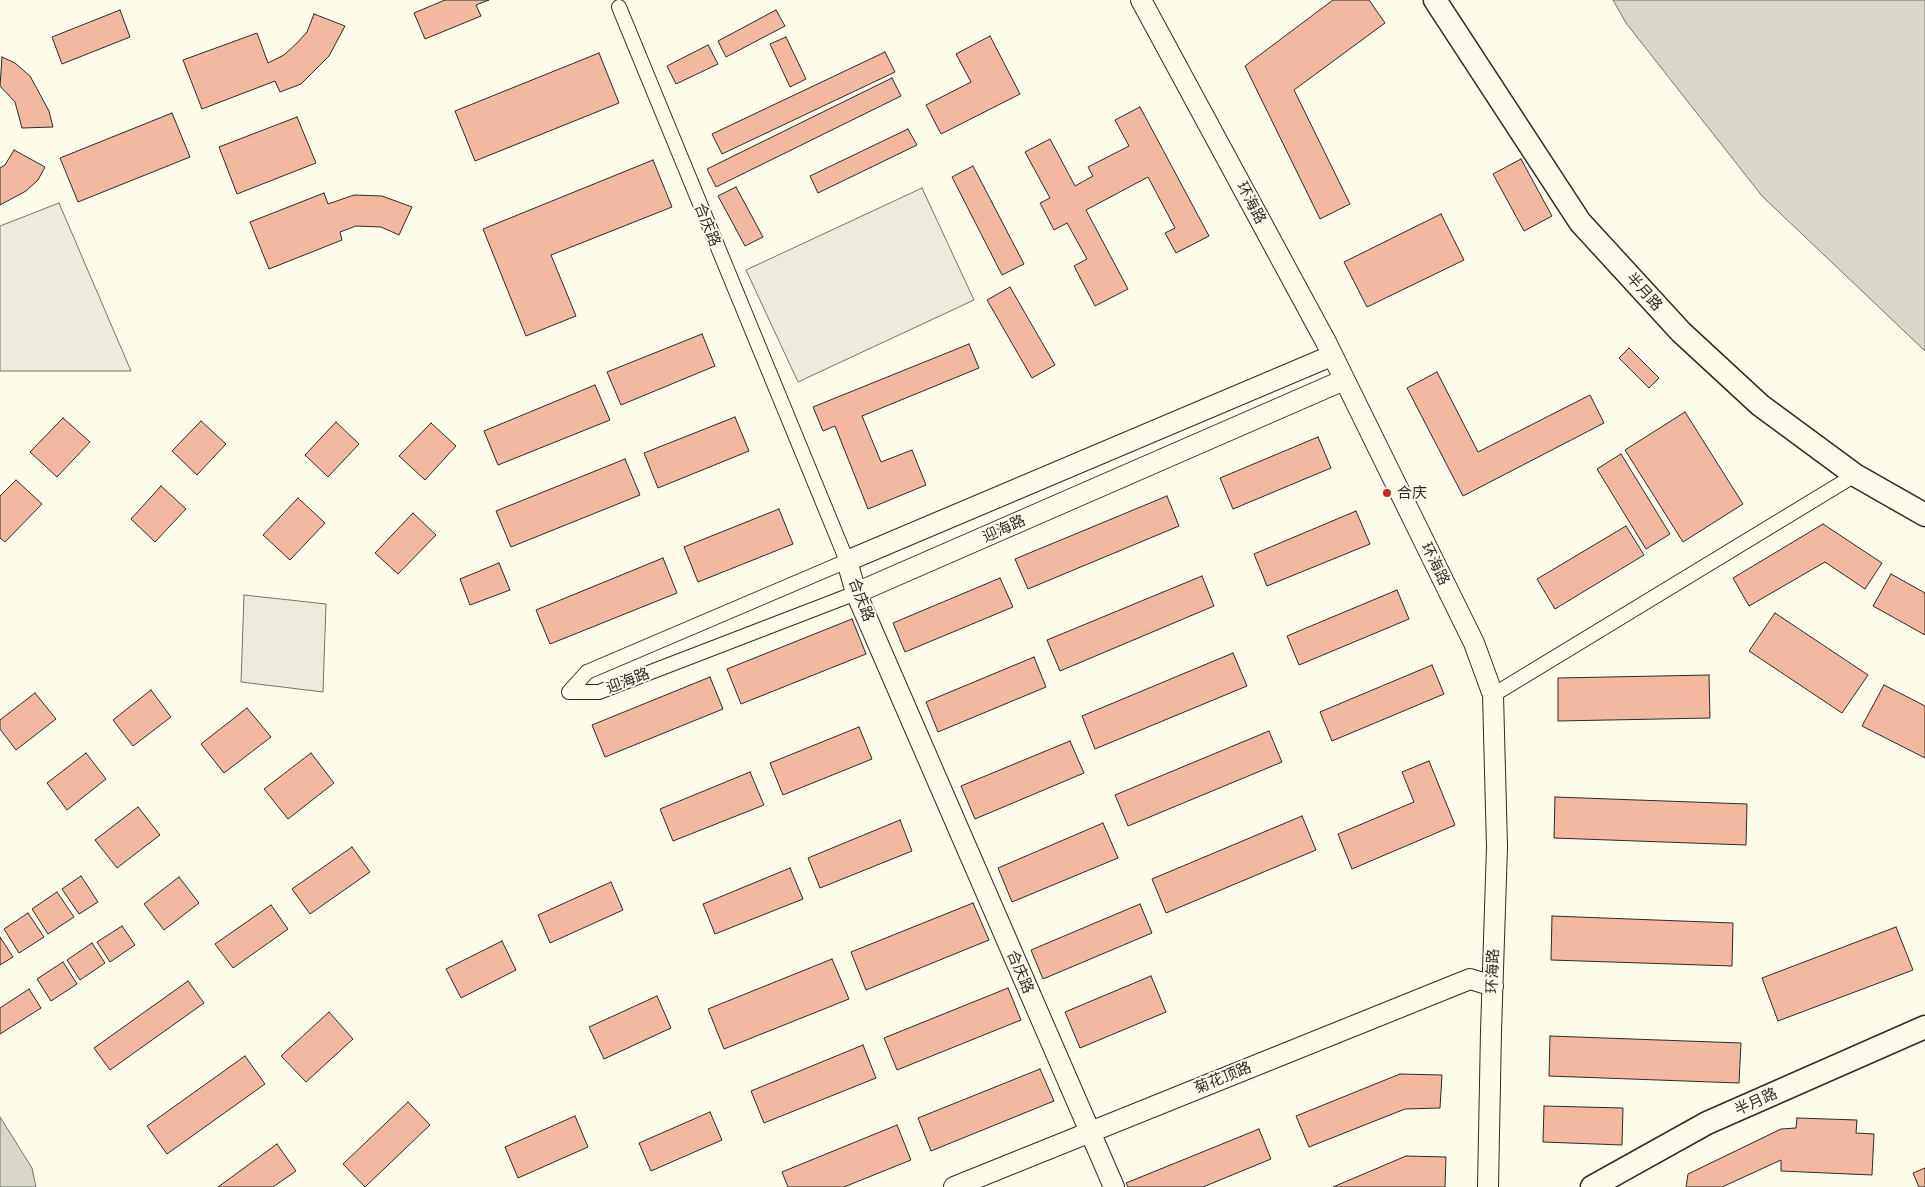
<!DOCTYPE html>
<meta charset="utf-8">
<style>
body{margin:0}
canvas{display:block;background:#fdfbea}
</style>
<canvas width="1925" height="1187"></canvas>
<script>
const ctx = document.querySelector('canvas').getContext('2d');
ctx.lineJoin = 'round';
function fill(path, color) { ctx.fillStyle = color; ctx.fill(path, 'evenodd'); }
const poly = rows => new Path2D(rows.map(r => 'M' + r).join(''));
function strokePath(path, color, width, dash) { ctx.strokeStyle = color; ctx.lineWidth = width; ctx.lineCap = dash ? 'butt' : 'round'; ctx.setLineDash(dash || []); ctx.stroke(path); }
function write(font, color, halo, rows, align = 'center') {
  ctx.font = font + ' Quicksand,"Noto Sans SC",sans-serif'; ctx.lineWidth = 4; ctx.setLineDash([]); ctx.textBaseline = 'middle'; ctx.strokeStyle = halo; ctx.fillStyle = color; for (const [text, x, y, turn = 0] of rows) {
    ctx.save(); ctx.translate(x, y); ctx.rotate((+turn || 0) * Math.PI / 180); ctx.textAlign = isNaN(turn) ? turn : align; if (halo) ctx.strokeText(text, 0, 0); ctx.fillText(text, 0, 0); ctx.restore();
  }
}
const green = poly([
 [922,188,974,300,798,382,746,270,922,188],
 [59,203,131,371,0,371,0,226,59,203],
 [244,595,326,604,323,692,241,682,244,595]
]);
const water = poly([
 [1613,0,1925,0,1925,351,1762,196,1626,23,1613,0],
 [0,1117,32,1168,36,1187,0,1187,0,1117]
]);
const building = poly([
 [445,0,489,0,476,5,481,16,425,39,414,13,445,0],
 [1333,0,1369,0,1385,23,1294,90,1350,204,1320,219,1245,66,1333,0],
 [120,10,130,37,62,64,52,37,120,10],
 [776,10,785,26,726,57,718,41,776,10],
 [314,14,345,26,329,56,301,84,280,92,275,81,202,109,183,60,257,33,268,63,284,55,296,44,307,32,314,14],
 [990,36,1020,94,941,134,926,105,971,82,956,54,990,36],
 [786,37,806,79,790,87,770,44,786,37],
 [708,45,718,64,676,84,667,66,708,45],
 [885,52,895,72,722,154,712,134,885,52],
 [599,53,619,103,475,161,455,111,599,53],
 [2,57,15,63,30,76,49,111,53,127,22,128,15,102,0,86,2,57],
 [892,78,901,96,716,187,707,169,892,78],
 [1140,107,1209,236,1176,253,1165,233,1175,228,1148,177,1086,210,1128,289,1095,306,1074,266,1087,259,1067,223,1054,230,1040,203,1050,198,1025,152,1050,139,1075,186,1093,176,1088,167,1129,146,1115,120,1140,107],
 [172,113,190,157,78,202,60,158,172,113],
 [297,117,316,163,237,194,219,147,297,117],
 [908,129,917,145,818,193,810,176,908,129],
 [14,150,45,167,38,180,26,191,0,205,0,168,5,165,14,150],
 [1521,159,1552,216,1524,231,1493,174,1521,159],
 [653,160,672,207,551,255,576,316,526,336,483,229,653,160],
 [973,166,1024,264,1002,275,952,177,973,166],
 [736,187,763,237,745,246,718,196,736,187],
 [324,193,328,204,354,195,382,196,412,207,399,235,381,227,356,226,340,232,342,240,269,269,250,222,324,193],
 [1441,214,1464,260,1367,307,1344,262,1441,214],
 [1010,287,1055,365,1032,378,987,300,1010,287],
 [702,334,715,366,621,405,607,372,702,334],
 [969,344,979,368,862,416,881,462,912,450,926,485,868,509,835,426,823,431,813,407,969,344],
 [1629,348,1659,378,1649,388,1619,358,1629,348],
 [1437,372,1478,452,1590,395,1604,423,1463,496,1407,388,1437,372],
 [595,385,610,420,498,465,484,431,595,385],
 [1685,412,1743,504,1683,542,1625,450,1685,412],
 [735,417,749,451,658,488,644,453,735,417],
 [63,418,90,442,57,477,30,452,63,418],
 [201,421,226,444,197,475,172,451,201,421],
 [336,422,359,444,328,477,305,455,336,422],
 [431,423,456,446,425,480,399,456,431,423],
 [1318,437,1331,468,1233,509,1220,478,1318,437],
 [1621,454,1670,534,1646,549,1597,469,1621,454],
 [625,459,640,495,511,547,496,511,625,459],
 [16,480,42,504,5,542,0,538,0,496,16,480],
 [161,486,186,509,155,542,131,519,161,486],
 [1167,496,1179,526,1028,589,1015,559,1167,496],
 [298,498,325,523,290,560,263,535,298,498],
 [779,509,793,544,698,582,684,547,779,509],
 [1356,511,1370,544,1267,586,1254,554,1356,511],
 [413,513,436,535,398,574,375,553,413,513],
 [1823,524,1882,563,1865,589,1825,562,1749,606,1733,578,1823,524],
 [1626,526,1644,555,1555,609,1537,579,1626,526],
 [663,558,677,593,550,644,536,610,663,558],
 [499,563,510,590,470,605,460,579,499,563],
 [1891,574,1925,593,1925,635,1873,606,1891,574],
 [1202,576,1214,606,1060,671,1047,640,1202,576],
 [1000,578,1013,607,905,652,893,623,1000,578],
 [1397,590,1409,619,1299,665,1287,636,1397,590],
 [1775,613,1868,675,1842,713,1749,651,1775,613],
 [852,619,866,654,741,704,727,669,852,619],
 [1233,653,1247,686,1095,749,1082,716,1233,653],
 [1034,657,1046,687,938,732,926,702,1034,657],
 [1432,665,1444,694,1332,741,1320,712,1432,665],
 [1709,675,1710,718,1558,721,1558,678,1709,675],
 [710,677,723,709,605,757,592,725,710,677],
 [1884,685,1925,706,1925,758,1862,726,1884,685],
 [151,690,171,717,133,746,113,720,151,690],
 [35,693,56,719,16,750,0,729,0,720,35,693],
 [247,708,271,737,224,773,201,744,247,708],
 [859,727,872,759,783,795,770,763,859,727],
 [1269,731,1282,762,1128,826,1115,795,1269,731],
 [1070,741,1084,773,975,819,961,786,1070,741],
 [86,753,106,779,67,810,47,783,86,753],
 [311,753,334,783,288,819,264,789,311,753],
 [1429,761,1455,825,1352,869,1338,834,1414,802,1402,772,1429,761],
 [750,772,764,805,673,841,660,809,750,772],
 [1555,797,1747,804,1746,845,1554,838,1555,797],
 [138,807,160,835,117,868,95,840,138,807],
 [1302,816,1316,850,1166,913,1152,879,1302,816],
 [900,820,912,851,820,888,808,858,900,820],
 [1103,823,1118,858,1012,902,998,868,1103,823],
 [352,847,370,872,310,914,292,889,352,847],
 [790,868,803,899,715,934,703,904,790,868],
 [81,876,98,902,79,914,62,889,81,876],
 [179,877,199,903,164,930,144,904,179,877],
 [611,882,623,910,550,943,538,915,611,882],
 [57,892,74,917,48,934,32,909,57,892],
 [973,903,989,940,866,990,851,952,973,903],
 [1140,904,1152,933,1043,979,1031,950,1140,904],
 [271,905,288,929,233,968,215,944,271,905],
 [28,913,44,937,19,953,4,929,28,913],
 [1552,916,1733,923,1732,966,1551,960,1552,916],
 [122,926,135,945,110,962,97,942,122,926],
 [1896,927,1913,970,1778,1021,1762,978,1896,927],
 [0,937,13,957,0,965,0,937],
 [502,941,516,970,461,998,446,969,502,941],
 [92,943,105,963,80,980,67,960,92,943],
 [832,959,849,999,724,1049,708,1009,832,959],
 [63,962,77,984,51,1001,37,979,63,962],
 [1151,976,1166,1012,1080,1048,1065,1012,1151,976],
 [188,981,204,1003,110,1070,94,1048,188,981],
 [1008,988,1021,1020,897,1070,884,1038,1008,988],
 [29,989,41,1008,0,1034,0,1008,29,989],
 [657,996,671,1028,604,1059,589,1027,657,996],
 [329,1012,353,1039,306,1082,281,1056,329,1012],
 [1550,1036,1741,1043,1739,1083,1549,1076,1550,1036],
 [863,1045,876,1078,764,1123,751,1091,863,1045],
 [245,1056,265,1084,167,1154,147,1126,245,1056],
 [1040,1069,1054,1101,931,1151,918,1118,1040,1069],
 [1400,1074,1442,1075,1440,1108,1405,1109,1309,1147,1296,1116,1400,1074],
 [408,1102,430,1125,365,1187,343,1164,408,1102],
 [1544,1106,1623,1108,1622,1145,1543,1142,1544,1106],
 [710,1112,722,1140,651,1171,639,1143,710,1112],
 [575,1116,588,1147,518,1178,505,1147,575,1116],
 [1797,1118,1857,1120,1856,1133,1874,1134,1872,1175,1781,1171,1781,1160,1722,1187,1686,1187,1688,1174,1781,1129,1796,1128,1797,1118],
 [897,1125,911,1160,844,1187,788,1187,782,1172,897,1125],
 [1259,1129,1271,1159,1203,1187,1128,1187,1126,1183,1259,1129],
 [277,1144,296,1171,273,1187,218,1187,277,1144],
 [1406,1156,1446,1157,1445,1187,1333,1187,1406,1156],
 [1925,1168,1925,1187,1919,1187,1913,1173,1925,1168]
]);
const street = poly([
 [569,692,587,672,847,561,619,7],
 [569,692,599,692,856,593],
 [1493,695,1855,475]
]);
const secondary = poly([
 [1141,0,1326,342,1474,643,1493,695,1497,847,1491,1031,1488,1187],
 [856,593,1344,380],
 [954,1187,1470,979,1493,986],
 [1114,1187,856,593,847,561,1331,356]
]);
const primary = poly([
 [1435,0,1580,222,1681,332,1760,405,1855,475,1925,515],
 [1592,1187,1707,1123,1925,1027]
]);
const markers = [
 [1387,493,5,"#c62828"]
];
const streetNames = [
 ["环海路",1251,203,62],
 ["合庆路",707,225,68],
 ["半月路",1644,292,48],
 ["迎海路",1004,529,-24],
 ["环海路",1435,564,64],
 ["合庆路",861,600,69],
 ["迎海路",628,681,-21],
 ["环海路",1493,971,-88],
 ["合庆路",1020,972,67],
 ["菊花顶路",1223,1078,-22],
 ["半月路",1756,1102,-24]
];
const poiNames = [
 ["合庆",1397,493]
];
fill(green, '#ecebdb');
strokePath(green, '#74746e', 1);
fill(water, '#d8d7c9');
strokePath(water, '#74746e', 1);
fill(building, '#f2b8a0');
strokePath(building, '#2b2b2b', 1);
strokePath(street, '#2b2b2b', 16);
strokePath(secondary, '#2b2b2b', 22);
strokePath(primary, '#2b2b2b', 25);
strokePath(street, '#fdfbea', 14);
strokePath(secondary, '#fdfbea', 20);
strokePath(primary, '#fdfbea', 22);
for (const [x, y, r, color] of markers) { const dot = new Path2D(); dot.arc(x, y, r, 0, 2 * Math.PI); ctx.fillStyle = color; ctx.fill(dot); strokePath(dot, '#fdfbea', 2); }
write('15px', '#2b2b2b', '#fdfbea', streetNames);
write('15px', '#2b2b2b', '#fdfbea', poiNames, 'left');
</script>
